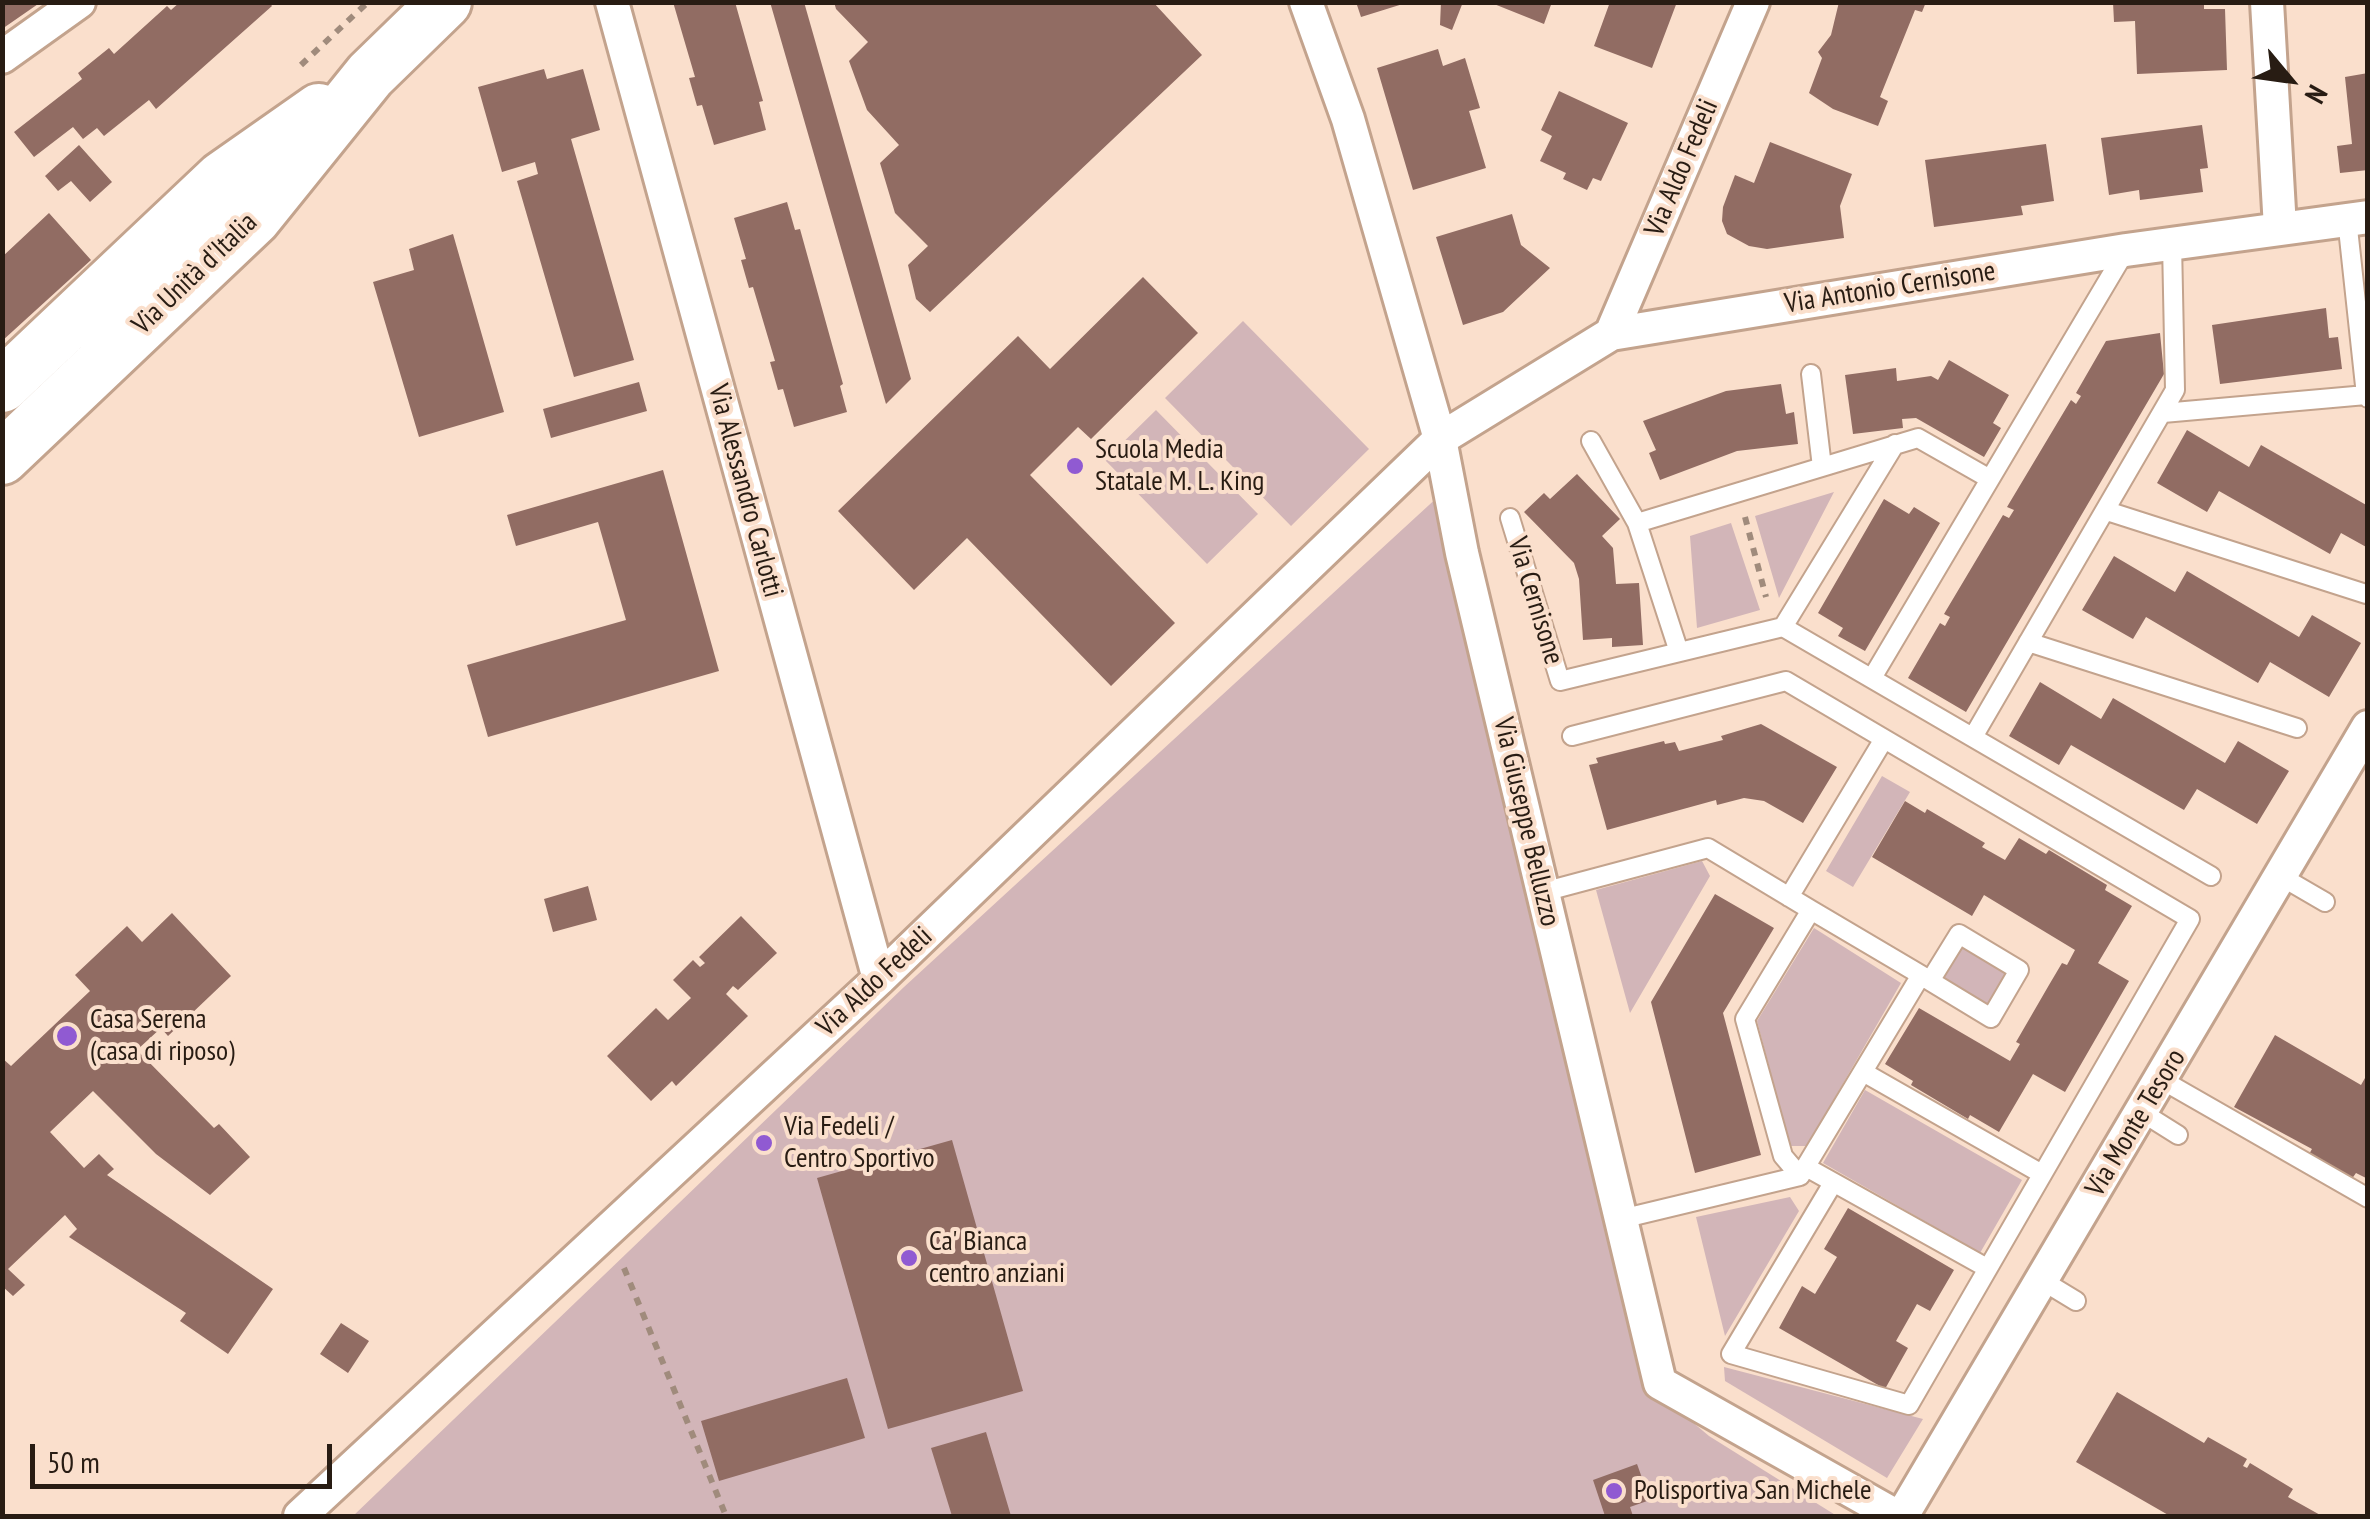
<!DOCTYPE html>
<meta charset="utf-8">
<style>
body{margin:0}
#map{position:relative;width:2370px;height:1519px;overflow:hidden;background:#fadfcc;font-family:"PT Sans Narrow",sans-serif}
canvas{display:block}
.frame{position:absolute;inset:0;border:5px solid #281c13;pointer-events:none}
.north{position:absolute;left:2240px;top:30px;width:100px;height:100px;-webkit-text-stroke:8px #fadfcc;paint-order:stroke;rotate:119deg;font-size:28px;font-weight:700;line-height:40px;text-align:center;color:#281c13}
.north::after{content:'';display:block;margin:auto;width:35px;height:45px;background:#281c13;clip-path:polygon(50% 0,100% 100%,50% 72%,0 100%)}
.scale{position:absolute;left:30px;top:1444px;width:302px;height:45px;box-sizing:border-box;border:5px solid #281c13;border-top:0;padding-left:12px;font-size:30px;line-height:35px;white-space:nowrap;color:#281c13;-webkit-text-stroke:8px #fadfcc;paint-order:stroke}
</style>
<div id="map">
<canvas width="2370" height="1519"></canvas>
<div class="frame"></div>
<div class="north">N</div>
<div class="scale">50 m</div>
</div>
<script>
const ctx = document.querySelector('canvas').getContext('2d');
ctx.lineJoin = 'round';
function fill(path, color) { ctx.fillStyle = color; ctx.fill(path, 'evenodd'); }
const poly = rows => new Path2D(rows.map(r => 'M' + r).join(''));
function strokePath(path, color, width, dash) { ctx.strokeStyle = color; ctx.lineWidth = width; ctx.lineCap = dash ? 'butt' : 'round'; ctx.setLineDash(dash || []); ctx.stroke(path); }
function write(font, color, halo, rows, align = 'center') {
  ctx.font = font + ' "PT Sans Narrow",sans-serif'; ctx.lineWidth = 8; ctx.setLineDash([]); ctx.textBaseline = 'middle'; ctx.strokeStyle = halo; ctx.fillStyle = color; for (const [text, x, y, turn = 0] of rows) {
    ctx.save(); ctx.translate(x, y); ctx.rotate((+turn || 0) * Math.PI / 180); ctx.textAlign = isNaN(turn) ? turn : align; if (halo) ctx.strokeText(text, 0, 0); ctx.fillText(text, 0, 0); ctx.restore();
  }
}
const green = poly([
 [1243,321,1369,449,1291,526,1165,398],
 [1156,410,1258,514,1207,564,1105,460],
 [1453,483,1671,1404,1709,1436,1837,1516,353,1516,904,987],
 [1834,492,1779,598,1755,516],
 [1731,523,1760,610,1697,628,1690,536],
 [1882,776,1910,792,1853,887,1826,871],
 [1702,861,1710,876,1630,1013,1596,890],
 [1814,928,1901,983,1807,1146,1790,1146,1757,1021],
 [1961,940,2014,972,1990,1012,1937,980],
 [1865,1090,2022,1180,1980,1253,1823,1163],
 [1790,1197,1799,1211,1725,1336,1696,1217],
 [1724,1367,1923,1419,1887,1478,1725,1381]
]);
const building = poly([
 [2,2,41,2,2,29],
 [180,2,269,2,272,6,156,109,149,100,104,136,97,128,83,139,73,127,34,157,14,132,82,79,78,73,109,48,114,54,167,6,171,10],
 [673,2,735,2,763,101,759,102,766,130,714,145,702,105,697,106,689,78,695,77],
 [770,2,804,2,878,261,911,379,886,404],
 [834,2,1153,2,1202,55,930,312,916,299,908,265,928,246,895,213,880,163,899,145,867,110,849,61,868,42,836,9],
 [1356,2,1405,2,1406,3,1361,17],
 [1441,2,1463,2,1452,30,1440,25],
 [1489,2,1552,2,1544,24],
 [1610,2,1677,2,1652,68,1594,46],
 [1839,2,1926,2,1922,12,1915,10,1880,97,1888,101,1878,126,1833,109,1809,93,1822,58,1818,52,1831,35],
 [2113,2,2204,2,2204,9,2225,9,2227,70,2137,74,2135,21,2114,22],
 [1438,49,1443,66,1465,58,1480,108,1469,111,1486,168,1413,190,1377,68],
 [544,69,547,79,583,69,600,130,571,139,634,360,574,377,517,181,538,174,535,162,502,172,478,87],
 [2368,73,2368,170,2340,173,2337,146,2352,144,2345,77],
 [1559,91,1628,123,1601,181,1593,178,1587,190,1563,179,1566,173,1540,161,1552,136,1541,130],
 [2202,125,2208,168,2200,169,2203,192,2140,200,2139,190,2109,195,2101,138],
 [1770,142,1852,174,1840,206,1844,238,1767,249,1749,246,1727,234,1722,221,1723,207,1735,175,1754,183],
 [2046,144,2054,201,2021,206,2023,215,1934,227,1925,160],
 [79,145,112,182,90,202,71,181,58,191,45,176],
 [787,202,795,230,800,229,843,384,840,386,847,412,794,427,783,389,778,390,770,362,775,361,753,287,749,288,741,260,746,259,734,218],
 [49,213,91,260,2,341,2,257],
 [1512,214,1521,245,1550,268,1503,312,1463,325,1436,237],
 [453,234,504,412,419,437,373,282,414,270,409,249],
 [1143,277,1198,333,1091,439,1078,427,1030,475,1175,623,1111,686,967,538,914,590,838,511,1018,336,1050,369],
 [2326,308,2329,338,2338,337,2342,369,2220,384,2212,325],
 [2160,333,2164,374,1966,712,1908,678,1940,623,1945,626,1950,617,1944,614,2003,515,2009,518,2014,510,2007,507,2071,400,2076,404,2081,396,2076,393,2106,341],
 [1949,360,2009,395,1993,423,2001,428,1984,457,1916,418,1902,419,1903,428,1853,434,1845,375,1896,368,1897,381,1931,376,1938,380],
 [639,382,647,411,551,438,543,409],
 [1781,384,1786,414,1794,412,1798,444,1737,451,1660,480,1649,453,1656,450,1643,421,1726,391],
 [2187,430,2249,467,2261,445,2368,506,2368,548,2341,533,2330,554,2219,491,2207,512,2157,483],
 [663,470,719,671,488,737,467,665,626,620,598,522,516,546,507,515],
 [1577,474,1620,519,1602,536,1613,548,1616,584,1639,583,1643,645,1612,647,1612,638,1583,640,1579,579,1574,563,1524,512,1544,493,1550,499],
 [1884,499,1909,514,1914,507,1940,523,1865,651,1838,636,1843,628,1818,613],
 [2114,556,2175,592,2187,571,2299,637,2312,615,2361,643,2329,697,2270,662,2258,683,2146,617,2133,639,2082,610],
 [2040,682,2101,719,2113,698,2225,763,2238,741,2289,771,2257,824,2197,789,2184,810,2071,745,2059,765,2009,736],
 [1761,724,1837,767,1803,823,1764,801,1744,798,1717,805,1716,800,1607,830,1589,765,1598,763,1596,758,1664,741,1665,744,1675,742,1679,751,1723,740,1721,736],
 [1905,801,1925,813,1927,809,1985,843,1982,847,2005,860,2019,838,2046,854,2049,850,2107,885,2105,890,2132,906,2098,963,2129,981,2065,1092,2033,1074,1999,1132,1970,1115,1968,1119,1911,1085,1913,1081,1885,1064,1919,1008,2010,1061,2020,1044,2016,1042,2049,985,2062,963,2067,965,2075,950,1984,895,1972,916,1872,857],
 [588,886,597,920,553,932,544,899],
 [1715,894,1774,928,1723,1013,1761,1155,1695,1173,1651,1002],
 [172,913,231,976,168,1036,161,1028,137,1050,214,1128,219,1124,250,1157,210,1195,156,1154,93,1091,50,1132,84,1168,99,1154,114,1169,107,1175,273,1289,228,1354,180,1321,186,1313,69,1237,77,1229,65,1215,8,1269,25,1285,13,1296,2,1286,2,1058,11,1066,90,991,75,975,127,926,142,942],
 [741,916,777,953,738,990,733,986,726,994,748,1016,676,1086,672,1081,651,1101,607,1056,656,1008,668,1020,691,998,673,980,693,960,700,967,705,963,699,957],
 [2275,1035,2361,1085,2365,1078,2368,1079,2368,1179,2356,1173,2351,1180,2308,1156,2312,1149,2234,1107],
 [952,1140,1023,1391,888,1429,817,1178],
 [1848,1208,1954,1270,1930,1311,1917,1304,1896,1341,1908,1348,1885,1389,1779,1328,1802,1286,1815,1294,1837,1257,1824,1249],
 [341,1323,369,1341,348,1373,320,1354],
 [847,1378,865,1438,719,1481,701,1421],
 [2117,1392,2204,1443,2208,1437,2247,1459,2243,1466,2247,1468,2250,1463,2293,1489,2288,1497,2322,1516,2170,1516,2076,1462],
 [986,1432,1011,1516,952,1516,931,1448],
 [1637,1464,1650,1500,1630,1507,1633,1516,1605,1516,1593,1480]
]);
const path = poly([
 [301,65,368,2],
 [1745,517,1766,597],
 [624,1268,726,1516]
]);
const service = poly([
 [2347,219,2366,395],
 [1811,374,1822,467],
 [2163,413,2366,395,2368,398],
 [1591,441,1637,523,1679,652],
 [2107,511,2366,594],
 [1510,518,1560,681,1783,627,2211,876],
 [1637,523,1918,438,1990,479],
 [1783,627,1895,444],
 [2028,642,2297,728],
 [1872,678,2126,250],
 [1572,736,1786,681,2190,919,1909,1405,1731,1354,1833,1183],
 [1973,737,2175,390,2172,243],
 [2282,877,2325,902],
 [1543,892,1708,848,1811,910,1921,975,1930,981,1991,1018,2019,970,1959,934,1930,981],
 [1789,897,1884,739],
 [1863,1072,2042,1174],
 [2162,1080,2368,1198],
 [2143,1113,2178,1135],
 [1806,1167,1987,1268],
 [1800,1176,1783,1156,1745,1019,1811,910],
 [1621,1219,1800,1176,1921,975],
 [2043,1281,2076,1301]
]);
const minor = poly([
 [612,2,879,979],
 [1306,2,1348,119,1440,439,1462,553,1660,1383,1896,1516],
 [2267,2,2280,228],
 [2,57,79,2],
 [1611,334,1753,2],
 [300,1516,879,979,1440,439,1611,334,2126,250,2368,217],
 [1902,1516,2368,727]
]);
const primary = poly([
 [2,386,222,178,319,110],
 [2,458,254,219,370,75,445,2]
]);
const markers = [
 [1075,466,10,"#905ad2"],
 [67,1036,12,"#905ad2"],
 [764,1143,10,"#905ad2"],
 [909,1258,10,"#905ad2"],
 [1614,1491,10,"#905ad2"]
];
const streetNames = [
 ["Via Aldo Fedeli",1682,168,-67],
 ["Via Unità d'Italia",195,274,-44],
 ["Via Antonio Cernisone",1890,288,-9],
 ["Via Alessandro Carlotti",745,491,75],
 ["Via Cernisone",1535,601,73],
 ["Via Giuseppe Belluzzo",1526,822,77],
 ["Via Aldo Fedeli",875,982,-43],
 ["Via Monte Tesoro",2136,1123,-59]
];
const poiNames = [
 ["Scuola Media",1095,450],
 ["Statale M. L. King",1095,482],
 ["Casa Serena",90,1020],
 ["(casa di riposo)",90,1052],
 ["Via Fedeli /",784,1127],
 ["Centro Sportivo",784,1159],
 ["Ca' Bianca",929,1242],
 ["centro anziani",929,1274],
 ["Polisportiva San Michele",1634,1491]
];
fill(green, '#d2b5b8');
fill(building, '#916c63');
strokePath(service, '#c3a38d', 22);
strokePath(minor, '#c3a38d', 38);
strokePath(primary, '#c3a38d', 58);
strokePath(path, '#a08b7c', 6, [8, 8]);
strokePath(service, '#fff', 18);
strokePath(minor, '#fff', 32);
strokePath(primary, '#fff', 52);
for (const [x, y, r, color] of markers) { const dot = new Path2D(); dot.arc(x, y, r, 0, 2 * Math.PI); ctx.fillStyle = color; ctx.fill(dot); strokePath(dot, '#fadfcc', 4); }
write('28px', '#281c13', '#fadfcc', streetNames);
write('28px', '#281c13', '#fadfcc', poiNames, 'left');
</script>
